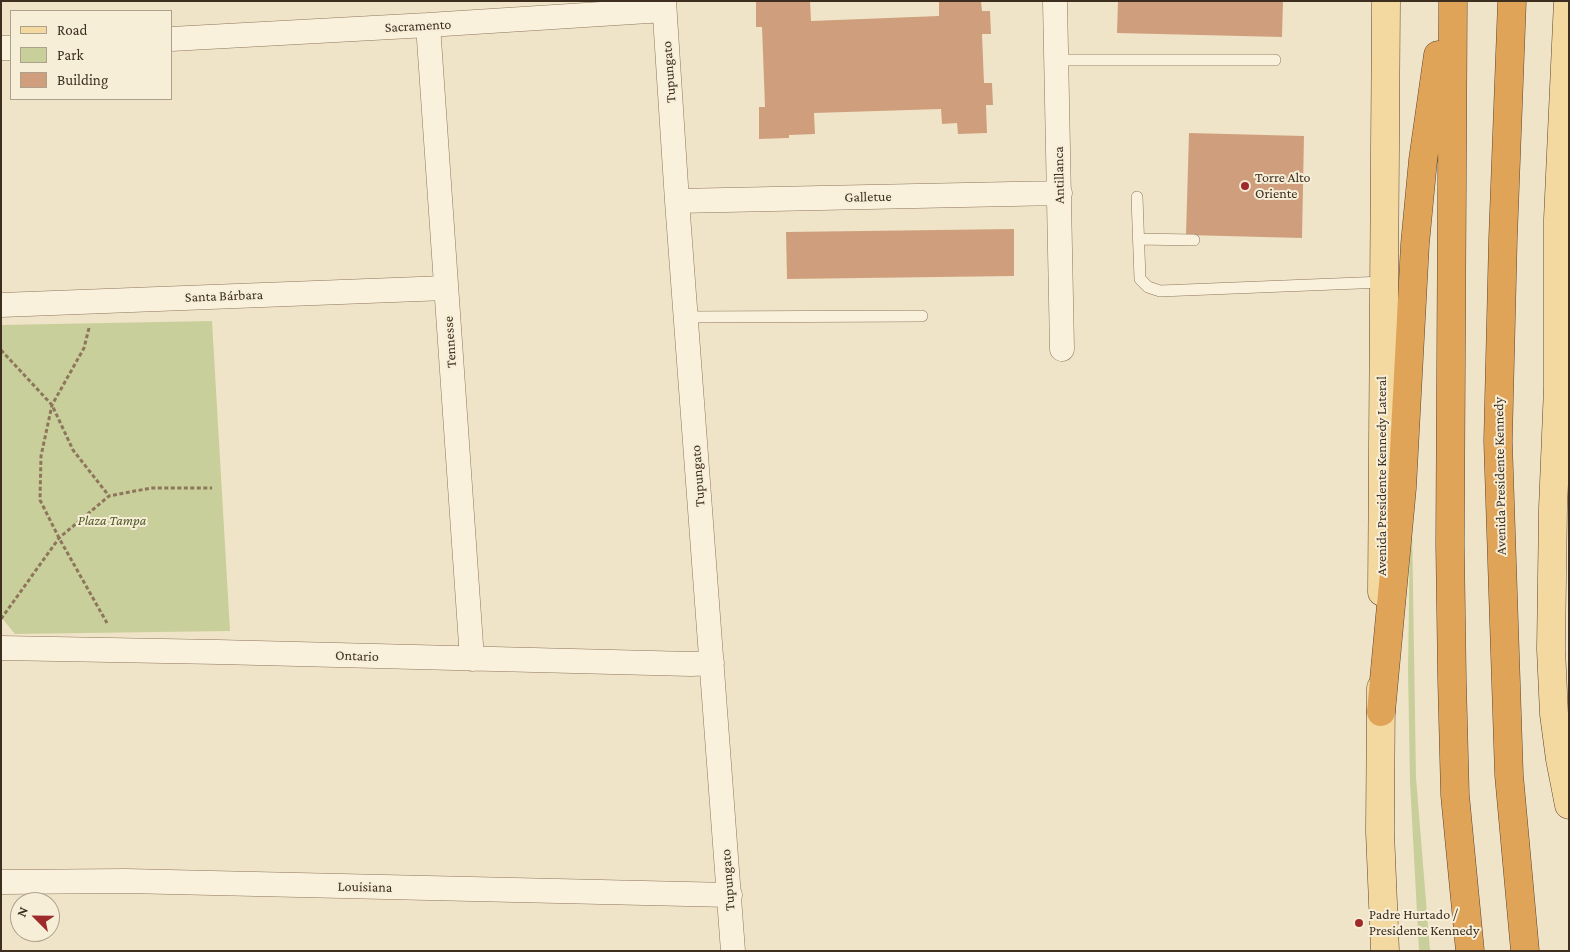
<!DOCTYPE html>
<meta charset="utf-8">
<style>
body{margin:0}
#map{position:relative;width:1570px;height:952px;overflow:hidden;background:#f0e4c8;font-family:"Crimson Pro",serif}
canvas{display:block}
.frame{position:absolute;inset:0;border:2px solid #3d2e20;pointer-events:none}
.legend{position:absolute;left:10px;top:10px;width:162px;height:90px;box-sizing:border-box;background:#f7eed8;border:1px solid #ada18e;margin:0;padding:6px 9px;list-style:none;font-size:15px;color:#3d2e20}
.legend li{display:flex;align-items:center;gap:10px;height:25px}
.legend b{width:25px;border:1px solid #ada18e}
.north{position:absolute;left:10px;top:892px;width:50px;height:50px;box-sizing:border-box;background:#f7eed8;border:1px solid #ada18e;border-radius:50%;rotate:293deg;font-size:14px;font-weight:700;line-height:20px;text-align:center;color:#3d2e20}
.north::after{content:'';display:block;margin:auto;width:18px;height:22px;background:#9e2a2b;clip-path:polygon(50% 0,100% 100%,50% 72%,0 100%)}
</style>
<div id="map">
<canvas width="1570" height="952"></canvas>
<div class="frame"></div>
<ul class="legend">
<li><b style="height:6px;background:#f3d9a0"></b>Road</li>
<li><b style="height:14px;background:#c9cf9b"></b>Park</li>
<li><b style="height:14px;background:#cf9f7d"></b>Building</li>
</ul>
<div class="north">N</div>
</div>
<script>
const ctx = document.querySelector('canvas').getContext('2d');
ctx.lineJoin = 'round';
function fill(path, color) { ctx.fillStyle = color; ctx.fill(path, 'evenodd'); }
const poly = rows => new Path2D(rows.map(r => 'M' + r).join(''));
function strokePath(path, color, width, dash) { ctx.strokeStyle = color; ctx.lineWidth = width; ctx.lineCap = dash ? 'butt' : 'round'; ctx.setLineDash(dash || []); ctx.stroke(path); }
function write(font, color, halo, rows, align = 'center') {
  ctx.font = font + ' "Crimson Pro",serif'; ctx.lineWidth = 4; ctx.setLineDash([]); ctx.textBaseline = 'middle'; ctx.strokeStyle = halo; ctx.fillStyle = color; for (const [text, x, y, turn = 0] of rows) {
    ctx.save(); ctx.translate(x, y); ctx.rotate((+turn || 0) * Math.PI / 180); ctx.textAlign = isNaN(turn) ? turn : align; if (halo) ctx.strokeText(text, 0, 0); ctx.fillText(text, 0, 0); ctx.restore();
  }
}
const green = poly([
 [212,321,230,631,15,634,1,617,1,325],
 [1411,461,1416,777,1430,951,1419,951,1410,782,1408,669]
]);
const building = poly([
 [756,1,810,1,811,21,939,16,939,1,981,1,982,11,990,11,991,34,982,34,984,83,992,83,993,105,986,105,987,133,958,134,957,123,942,124,941,109,814,113,815,134,789,135,789,138,759,139,759,107,765,107,762,27,756,27],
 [1118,1,1283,1,1282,37,1117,33],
 [1189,133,1304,136,1302,238,1186,235],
 [1014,229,1014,276,787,279,786,232]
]);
const path = poly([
 [89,328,84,348,52,405,41,456,40,500,59,538,107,623],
 [1,350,52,405,73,450,109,496],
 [1,619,59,538,109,496,151,488,212,488]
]);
const lane = poly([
 [1057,60,1275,60],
 [1137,197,1140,279,1148,287,1160,291,1384,282],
 [1138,239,1194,240],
 [686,317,922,316]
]);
const street = poly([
 [664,1,677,201,733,951],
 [1055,1,1062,349],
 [428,25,472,659],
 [171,39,428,25,664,10],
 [1,48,11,48],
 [677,201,1060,193],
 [1,305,446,288],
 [1,648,218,652,691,664,712,663],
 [1,882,126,881,730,895]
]);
const primary = poly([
 [1568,1,1558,219,1558,387,1553,508,1551,649,1554,714,1560,759,1569,805],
 [1382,592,1386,1],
 [1381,688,1380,832,1385,951]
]);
const highway = poly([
 [1453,1,1450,544,1452,680,1455,795,1470,951],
 [1512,1,1503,238,1498,441,1509,775,1525,951],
 [1381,712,1402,488,1415,244,1423,160,1438,55]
]);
const markers = [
 [1245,186,5,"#9e2a2b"],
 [1359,923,5,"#9e2a2b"]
];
const streetNames = [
 ["Sacramento",418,26,-3],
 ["Tupungato",669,72,-94],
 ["Antillanca",1059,175,-91],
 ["Galletue",868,197,-1],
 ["Santa Bárbara",224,296,-2],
 ["Tennesse",450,342,-94],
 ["Tupungato",698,476,-94],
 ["Avenida Presidente Kennedy Lateral",1382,476,-90],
 ["Avenida Presidente Kennedy",1500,476,-91],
 ["Ontario",357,656,2],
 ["Tupungato",728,880,-94],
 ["Louisiana",365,887,1]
];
const poiNames = [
 ["Torre Alto",1255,178],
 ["Oriente",1255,194],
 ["Padre Hurtado /",1369,915],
 ["Presidente Kennedy",1369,931]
];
const parkNames = [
 ["Plaza Tampa",112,521]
];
fill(green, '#c9cf9b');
fill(building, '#cf9f7d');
strokePath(lane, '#8d765c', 12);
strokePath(street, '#8d765c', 25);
strokePath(primary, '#5b4430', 29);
strokePath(highway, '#5b4430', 29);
strokePath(path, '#8d765c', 3, [4, 2.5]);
strokePath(lane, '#faf1dc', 11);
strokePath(street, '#faf1dc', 24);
strokePath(primary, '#f3d9a0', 28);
strokePath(highway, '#e0a458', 28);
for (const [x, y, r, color] of markers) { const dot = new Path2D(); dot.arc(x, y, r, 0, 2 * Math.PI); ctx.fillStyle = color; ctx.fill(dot); strokePath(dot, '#f7eed8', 2); }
write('14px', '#3d2e20', '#f7eed8', streetNames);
write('14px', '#3d2e20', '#f7eed8', poiNames, 'left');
write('italic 14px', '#4d5a26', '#f7eed8', parkNames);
</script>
